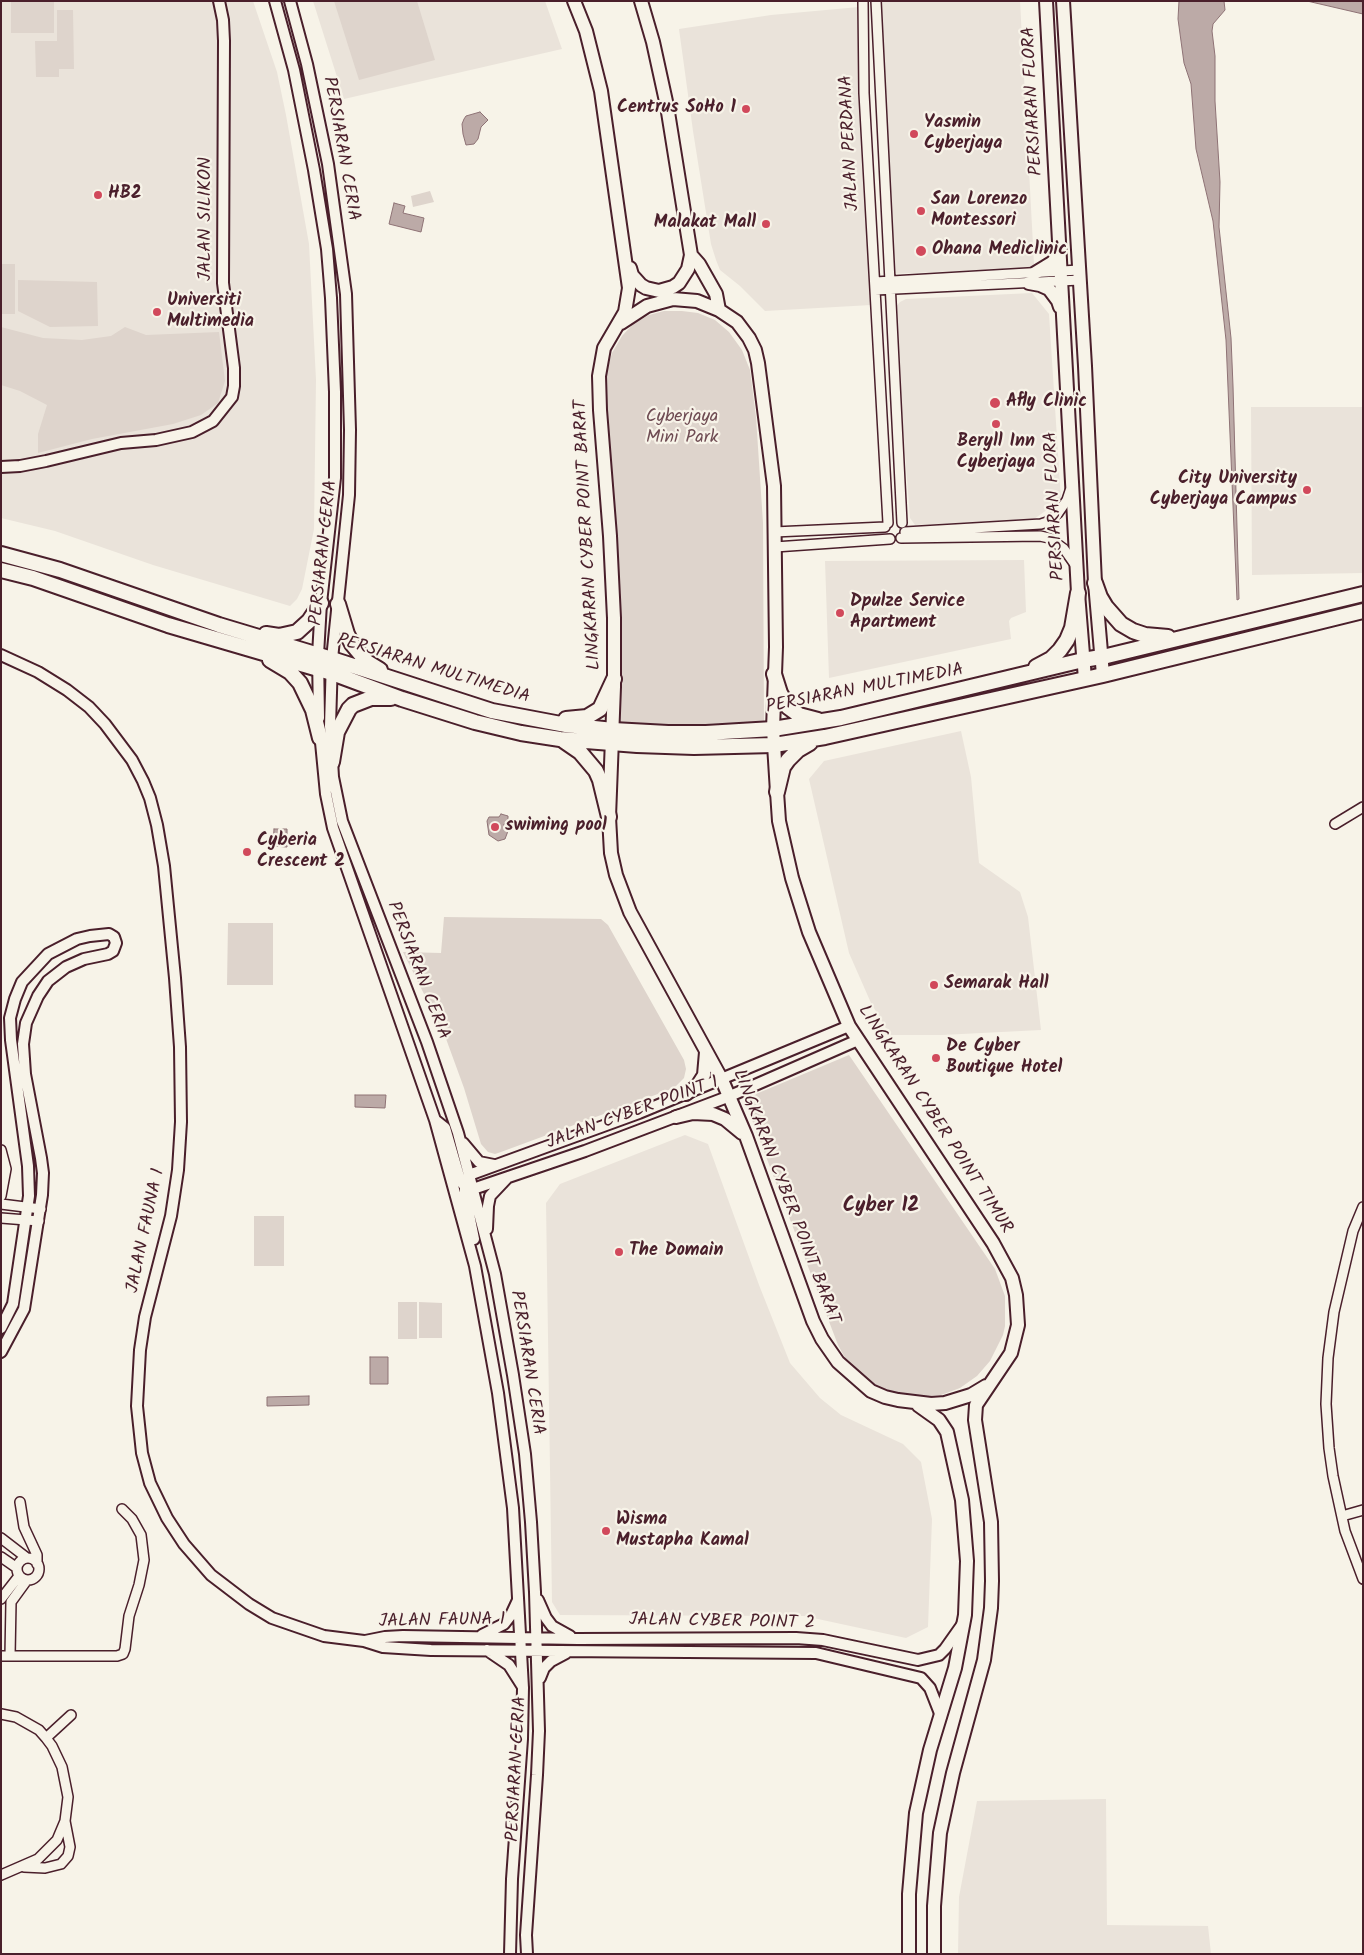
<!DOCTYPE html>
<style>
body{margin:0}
#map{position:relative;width:1364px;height:1955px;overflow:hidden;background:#f7f3e8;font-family:Kalam,sans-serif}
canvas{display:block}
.frame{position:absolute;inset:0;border:2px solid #4a1f2b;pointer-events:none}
</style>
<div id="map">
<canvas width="1364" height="1955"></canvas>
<div class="frame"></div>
</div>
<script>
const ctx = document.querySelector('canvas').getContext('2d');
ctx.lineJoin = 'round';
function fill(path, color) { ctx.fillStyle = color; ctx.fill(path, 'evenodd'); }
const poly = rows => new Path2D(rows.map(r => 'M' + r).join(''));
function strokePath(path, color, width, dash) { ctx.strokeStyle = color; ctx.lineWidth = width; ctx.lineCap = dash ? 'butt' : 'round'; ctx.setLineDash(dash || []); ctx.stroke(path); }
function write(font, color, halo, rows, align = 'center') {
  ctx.font = font + ' Kalam,sans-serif'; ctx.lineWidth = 4.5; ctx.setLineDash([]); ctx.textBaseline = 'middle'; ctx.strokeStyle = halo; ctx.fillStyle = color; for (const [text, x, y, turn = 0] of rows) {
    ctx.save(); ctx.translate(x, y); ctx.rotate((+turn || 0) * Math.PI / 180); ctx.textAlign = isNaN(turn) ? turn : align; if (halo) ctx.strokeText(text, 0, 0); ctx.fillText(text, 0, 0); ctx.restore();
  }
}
const built = poly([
 [1,1,253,1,277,72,286,115,309,244,316,380,314,529,302,589,297,599,290,606,153,565,55,531,1,518],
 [313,1,545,1,562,49,344,99],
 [876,1,1020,1,1034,264,1030,268,890,274],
 [859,7,871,305,765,311,740,286,720,270,716,260,711,244,693,131,679,29,771,15],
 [1032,293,1049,314,1061,500,1034,519,915,525,910,518,894,309,900,302,906,299],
 [1251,407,1363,407,1363,573,1252,575],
 [1024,560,1026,612,1011,618,1009,621,1011,639,829,678,825,561],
 [961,731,971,777,979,863,1020,892,1028,917,1041,1030,942,1035,890,1035,871,1003,849,953,809,779,824,761],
 [685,1135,708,1144,759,1285,790,1363,820,1398,841,1415,903,1444,921,1462,932,1519,928,1627,906,1638,804,1616,560,1615,552,1602,546,1203,560,1184],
 [1106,1799,1107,1925,1208,1926,1211,1954,958,1954,959,1897,977,1801]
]);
const green = poly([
 [334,1,417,1,435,60,359,80],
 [11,2,54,2,54,33,11,33],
 [57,10,73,10,74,69,59,69,59,77,36,77,35,41,57,41],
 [430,191,434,202,413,207,411,196],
 [1,264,15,264,15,314,1,314],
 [18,280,97,282,98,326,50,327,18,311],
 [664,311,682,311,698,313,715,320,729,332,742,350,750,370,756,417,763,523,764,722,676,725,619,724,620,661,618,565,606,394,607,370,612,353,622,336,634,323,649,315],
 [1,327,43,338,82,340,111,336,125,327,146,335,219,332,225,381,218,403,201,415,173,424,92,439,38,453,38,434,47,405,20,391,1,385],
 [444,917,601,919,608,925,684,1060,686,1069,684,1078,674,1088,501,1152,495,1154,488,1152,481,1144,464,1088,445,1036,403,952,441,953],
 [228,923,273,923,273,985,227,985],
 [849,1055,995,1269,1005,1296,1005,1326,1003,1335,990,1361,977,1376,960,1388,941,1395,910,1398,880,1389,863,1378,848,1363,838,1345,744,1099],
 [254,1216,284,1216,284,1266,254,1266],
 [398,1302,417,1302,417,1339,398,1339],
 [419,1302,442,1303,442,1338,419,1338]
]);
const water = poly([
 [1179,1,1224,1,1225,10,1213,24,1212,31,1215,56,1215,101,1220,182,1219,227,1231,338,1233,386,1239,599,1237,600,1226,340,1213,221,1196,149,1191,84,1184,63,1178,19,1179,1],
 [1307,1,1359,1,1363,2,1363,14,1307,1],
 [480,112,488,120,481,127,478,139,474,144,466,145,463,134,462,124,464,119,466,116,480,112],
 [394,203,405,206,403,213,424,218,421,232,389,224,394,203],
 [501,814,508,816,508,820,504,824,504,828,508,831,505,839,498,841,489,835,487,821,489,817,499,817,501,814],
 [274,829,287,829,287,847,273,846,274,829],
 [355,1095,386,1095,385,1108,355,1107,355,1095],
 [370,1357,388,1357,388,1384,370,1384,370,1357],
 [309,1396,309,1405,267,1406,267,1397,309,1396]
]);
const minor = poly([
 [863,1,864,93,888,523],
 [876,1,902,523],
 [875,282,1079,270],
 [875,290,1080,280],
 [774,532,885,527],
 [905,532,1041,524,1047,522,1058,513,1067,500,1070,491],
 [901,538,1040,536,1049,538,1064,549,1076,566],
 [775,547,890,539],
 [1335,824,1363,807],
 [1,1150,6,1169,1,1196],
 [1,1204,41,1209],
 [1363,1207,1353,1231,1334,1312,1328,1358,1326,1404,1329,1448,1333,1476,1345,1531,1363,1579],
 [1,1218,39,1221],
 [20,1502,24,1527,37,1555,37,1564],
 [1342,1516,1363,1510],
 [1,1538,27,1558],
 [1,1557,17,1568],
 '17 1569a11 11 0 1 1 22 0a11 11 0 1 1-22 0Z',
 [1,1599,19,1576],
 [1,1656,117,1656,123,1654,125,1649,129,1616,139,1585,144,1560,141,1535,132,1519,122,1509],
 [10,1656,11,1602,27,1580],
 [1,1714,16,1717,39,1730,46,1738,52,1746,62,1767,68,1797,65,1821,57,1840,38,1859,1,1875],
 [46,1738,71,1715],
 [24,1867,45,1868,61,1864,68,1856,70,1847,65,1821]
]);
const tertiary = poly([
 [275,1,294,70,314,170,327,249,331,298,335,392,335,478,321,603,318,655,319,718],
 [290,1,307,64,328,164,346,294,350,430,349,495,332,659,330,726,333,777,342,821,427,1042,458,1133,495,1274,513,1375,525,1454,531,1522,535,1592,539,1731,537,1775,526,1935,527,1954],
 [1,467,20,466,46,461,121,443,156,440,192,432,213,421,232,397,234,386,234,368,223,283,224,41,223,20,219,1],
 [1,655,38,672,67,690,89,707,105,724,132,760,143,781,150,798,157,825,164,866,175,978,180,1047,181,1122,178,1170,171,1216,145,1317,140,1350,137,1406,142,1453,150,1483,167,1518,184,1544,211,1575,249,1604,272,1618,324,1636,364,1641,383,1647,431,1650,816,1653,921,1678,930,1688,941,1716],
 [320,732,326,794,333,828,435,1120,475,1266,498,1393,513,1508,523,1688,522,1739,512,1879,510,1954],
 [435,1120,445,1128,460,1180,466,1188,473,1189,585,1151,730,1096,858,1040],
 [463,1143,479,1162,494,1165],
 [487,1229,488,1206,490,1196,507,1178],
 [474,1239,465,1194,465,1182,469,1175,639,1113,849,1026],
 [1,1328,13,1304,29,1196,28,1166,11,1040,10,1018,15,999,22,982,48,954,77,939,90,936,109,934,114,937,116,943,113,951,108,954,84,959,66,967,48,981,38,996,26,1023,23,1044,25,1074,41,1158,43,1173,42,1195,24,1309,1,1352],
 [538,1600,546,1618,552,1626,570,1636],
 [482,1635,504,1624,511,1615,518,1600],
 [365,1641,385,1637,403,1636,578,1639,796,1638,823,1640,918,1660,939,1655,945,1649,962,1625],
 [487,1650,509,1665,523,1687],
 [540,1678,544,1668,551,1661,566,1653]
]);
const secondary = poly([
 [574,1,586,31,601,91,629,288,625,312,604,348,599,376,600,410,610,536,614,618,614,687,609,817,611,853,616,875,630,912,722,1080,746,1136,813,1321,822,1339,838,1362,871,1391,885,1397,898,1400,931,1404,945,1403,971,1395,986,1386],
 [641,1,653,42,667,106,691,255,699,264,716,294,719,310,737,322,749,338,755,350,758,363,774,486,776,647,773,729,777,792,779,821,792,878,809,932,849,1026,993,1243,1012,1278,1016,1295,1018,1325,1011,1353,976,1405,975,1420,991,1522,992,1581,991,1608,984,1660,953,1773,940,1833,934,1906,934,1954],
 [1046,1,1078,593,1085,679],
 [1063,1,1085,366,1095,583,1103,675],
 [630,268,632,275,641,285,646,288,659,291,673,287,679,283,688,269,691,255],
 [1035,273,1053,262,1060,251],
 [1029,283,1040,285,1049,289,1058,301,1060,307],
 [621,323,647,306,673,299,697,301,719,310],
 [686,1094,697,1086,704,1075,706,1052],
 [676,1117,693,1113,713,1114,725,1119,742,1133],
 [909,1954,909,1894,916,1813,930,1750,955,1668,965,1615,967,1561,962,1500,947,1432,939,1420,918,1405]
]);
const primary = poly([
 [1,554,60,570,219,625,332,659,492,711,566,725,613,730,668,733,706,733,773,729,841,718,1083,660,1107,656,1363,594],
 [1,570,33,578,168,625,332,673,402,699,475,722,521,733,560,739,637,745,694,747,774,745,825,737,1103,675,1363,611],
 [1095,583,1100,597,1106,607,1121,624,1133,631,1145,635,1168,637],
 [338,604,347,634,352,644,367,662,380,670],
 [266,634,279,636,297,632,309,621,321,603],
 [270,660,290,672,300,683,313,710,320,738],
 [1036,667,1051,659,1060,650,1067,640,1072,628,1078,593],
 [774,674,780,693,788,707,799,715,818,720],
 [566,719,587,717,600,709,614,679],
 [564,741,580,752,596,771,600,780,609,817],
 [332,762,337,732,349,709,353,705,371,698,391,698],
 [777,792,783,767,788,760,798,750,810,743]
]);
const markers = [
 [746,109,5,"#d1495b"],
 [914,134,5,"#d1495b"],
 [98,195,5,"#d1495b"],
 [921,211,5,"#d1495b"],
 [766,224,5,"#d1495b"],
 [921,251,6,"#d1495b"],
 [157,312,5,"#d1495b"],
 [995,403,6,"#d1495b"],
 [996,424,5,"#d1495b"],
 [1307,490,5,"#d1495b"],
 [840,613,5,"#d1495b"],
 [495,827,5,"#d1495b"],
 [247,852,5,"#d1495b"],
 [934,985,5,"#d1495b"],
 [936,1058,5,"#d1495b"],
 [619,1252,5,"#d1495b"],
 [606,1531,5,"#d1495b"]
];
const streetNames = [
 ["PERSIARAN FLORA",1034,101,-93],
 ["JALAN PERDANA",851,143,-93],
 ["PERSIARAN CERIA",340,149,80],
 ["JALAN SILIKON",207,219,-90],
 ["PERSIARAN FLORA",1056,506,-93],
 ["LINGKARAN CYBER POINT BARAT",589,535,-93],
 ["PERSIARAN CERIA",325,553,-84],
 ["PERSIARAN MULTIMEDIA",433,670,17],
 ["PERSIARAN MULTIMEDIA",865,690,-11],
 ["PERSIARAN CERIA",417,971,69],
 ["JALAN CYBER POINT 1",633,1114,-20],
 ["LINGKARAN CYBER POINT TIMUR",934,1120,57],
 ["LINGKARAN CYBER POINT BARAT",785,1197,69],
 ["JALAN FAUNA 1",147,1231,-78],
 ["PERSIARAN CERIA",526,1363,81],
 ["JALAN FAUNA 1",442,1622,-1],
 ["JALAN CYBER POINT 2",722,1623,1],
 ["PERSIARAN CERIA",518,1769,-87]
];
const poiNames = [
 ["Centrus SoHo 1",736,109,"right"],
 ["Yasmin",924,124],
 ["Cyberjaya",924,145],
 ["HB2",108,195],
 ["San Lorenzo",931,201],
 ["Montessori",931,222],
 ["Malakat Mall",756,224,"right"],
 ["Ohana Mediclinic",932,251],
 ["Universiti",167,302],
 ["Multimedia",167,323],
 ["Afly Clinic",1006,403],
 ["Beryll Inn",996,443,"center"],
 ["Cyberjaya",996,464,"center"],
 ["City University",1297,480,"right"],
 ["Cyberjaya Campus",1297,501,"right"],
 ["Dpulze Service",850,603],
 ["Apartment",850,624],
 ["swiming pool",505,827],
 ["Cyberia",257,842],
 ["Crescent 2",257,863],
 ["Semarak Hall",944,985],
 ["De Cyber",946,1048],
 ["Boutique Hotel",946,1069],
 ["The Domain",629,1252],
 ["Wisma",616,1521],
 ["Mustapha Kamal",616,1542]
];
const parkNames = [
 ["Cyberjaya",682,418],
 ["Mini Park",682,439]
];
const quarterNames = [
 ["Cyber 12",881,1208]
];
fill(built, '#eae3da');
fill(green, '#ded4cc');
fill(water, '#bcaaa7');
strokePath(water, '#8e7275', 1);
strokePath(minor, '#4a1f2b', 12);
strokePath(tertiary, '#4a1f2b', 14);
strokePath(secondary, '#4a1f2b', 16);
strokePath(primary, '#4a1f2b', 18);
strokePath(minor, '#f7f3e8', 9);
strokePath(tertiary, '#f7f3e8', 10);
strokePath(secondary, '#f7f3e8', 12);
strokePath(primary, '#f7f3e8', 14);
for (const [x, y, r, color] of markers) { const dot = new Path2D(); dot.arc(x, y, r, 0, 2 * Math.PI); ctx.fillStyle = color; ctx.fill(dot); strokePath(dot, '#f7f3e8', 2); }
write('18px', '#4a1f2b', '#f7f3e8', streetNames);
write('bold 18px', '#4a1f2b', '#f7f3e8', poiNames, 'left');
write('18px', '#6f4c53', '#f7f3e8', parkNames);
write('bold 20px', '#4a1f2b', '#f7f3e8', quarterNames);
</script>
